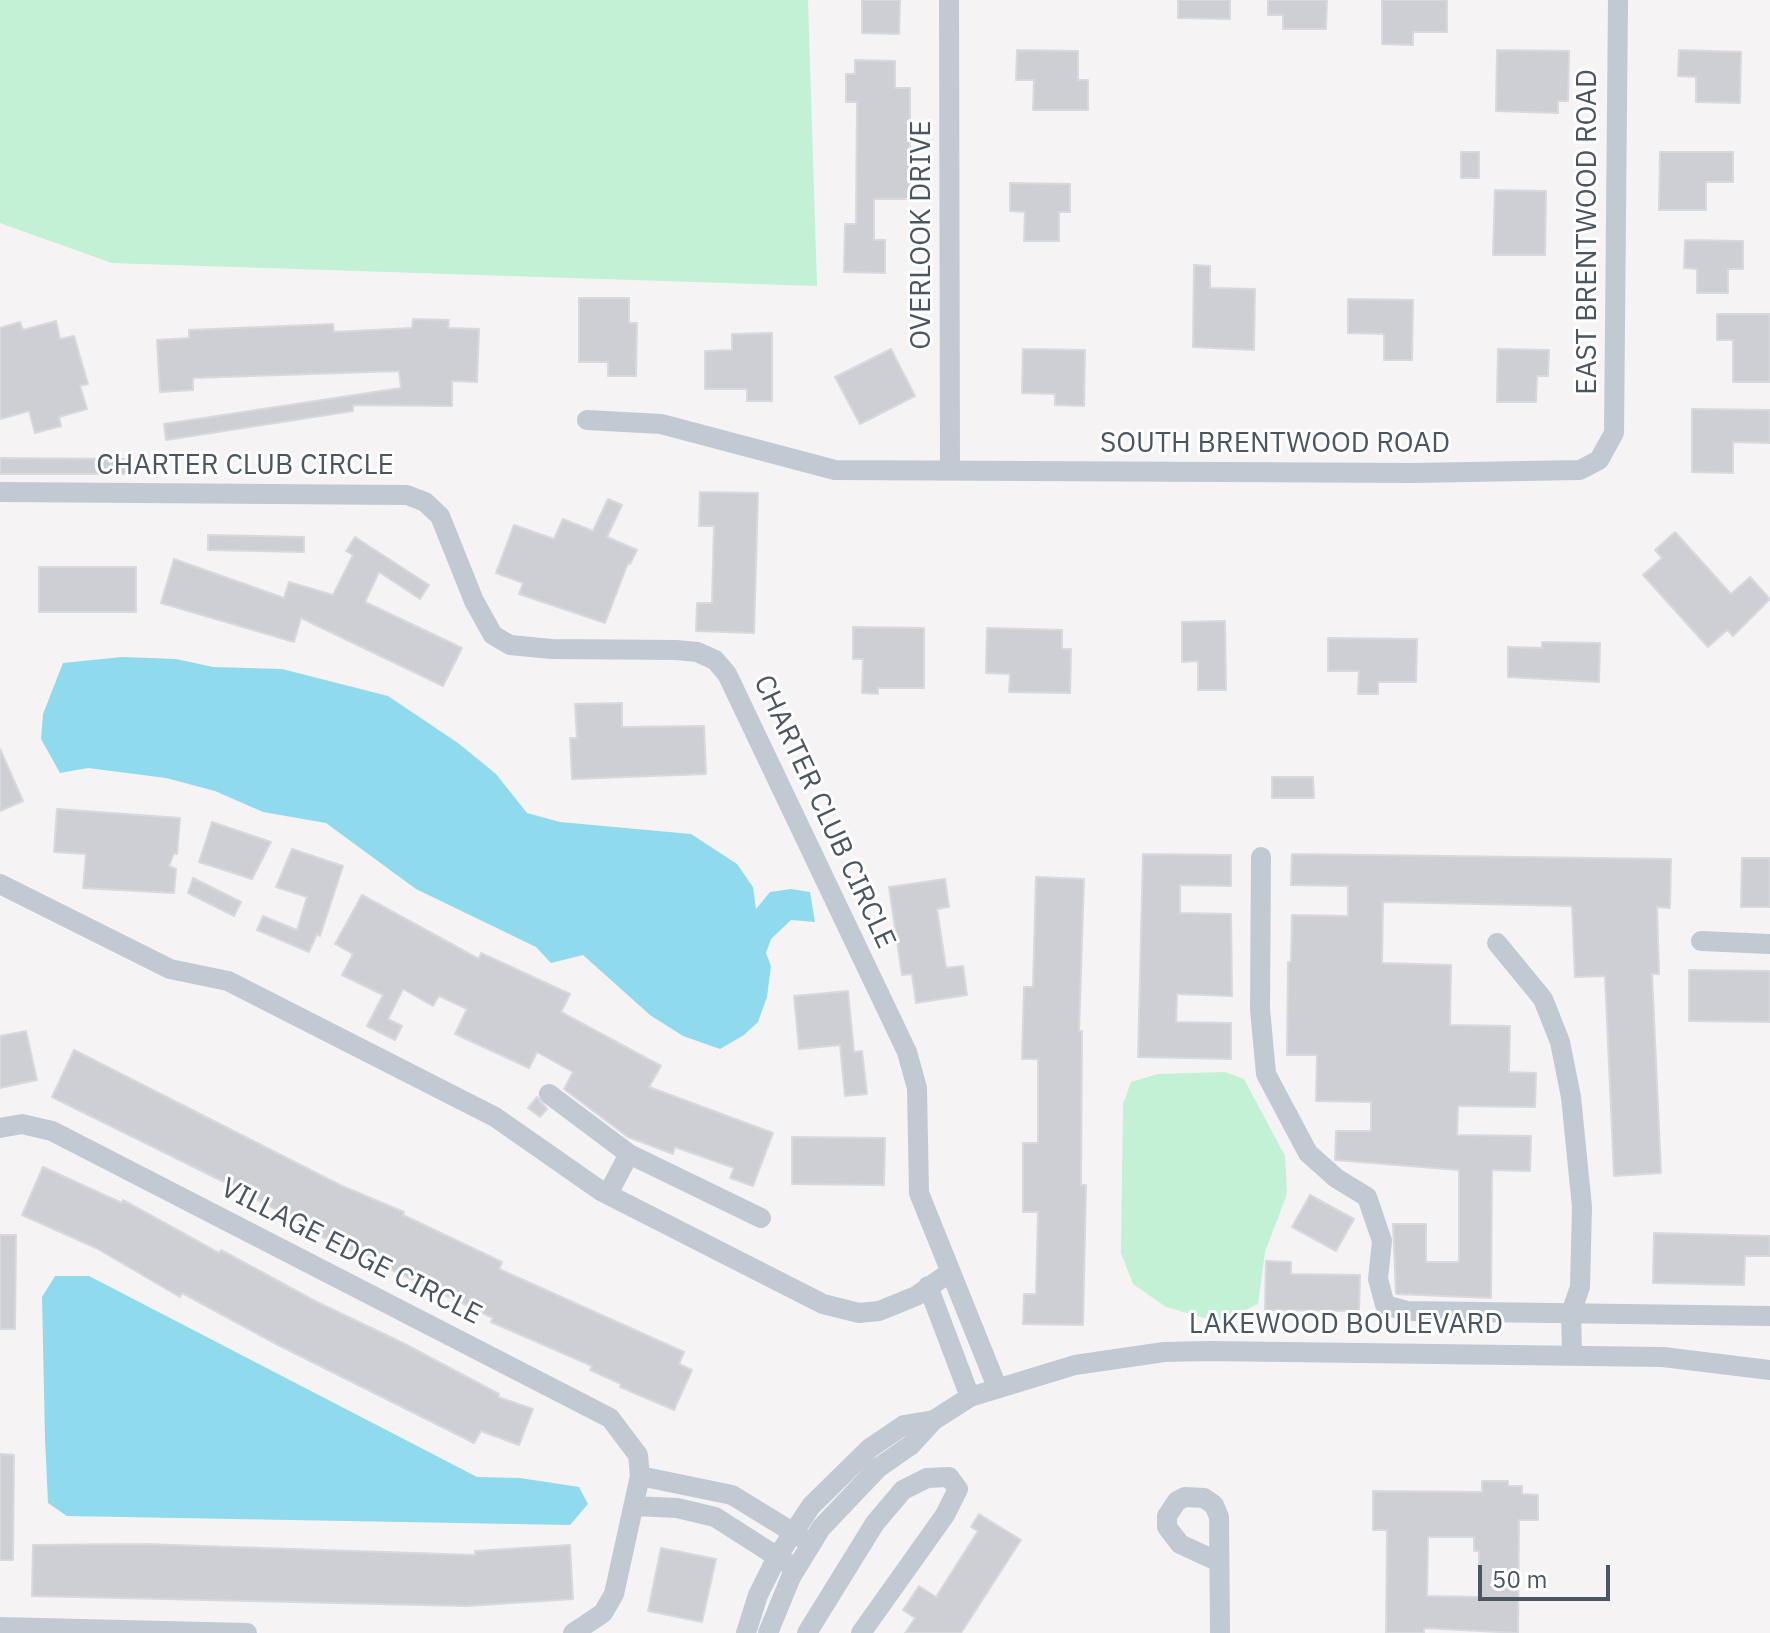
<!DOCTYPE html>
<style>
body{margin:0}
#map{position:relative;width:1770px;height:1633px;overflow:hidden;background:#f5f3f3;font-family:"IBM Plex Sans",sans-serif}
canvas{display:block}
.scale{position:absolute;left:1478px;top:1565px;width:132px;height:36px;box-sizing:border-box;border:4px solid #4a5661;border-top:0;padding-left:10px;font-size:24px;line-height:28px;white-space:nowrap;color:#4a5661;-webkit-text-stroke:6px #fff;paint-order:stroke}
</style>
<div id="map">
<canvas width="1770" height="1633"></canvas>
<div class="scale">50 m</div>
</div>
<script>
const ctx = document.querySelector('canvas').getContext('2d');
ctx.lineJoin = 'round';
function fill(path, color) { ctx.fillStyle = color; ctx.fill(path, 'evenodd'); }
const poly = rows => new Path2D(rows.map(r => 'M' + r).join(''));
function strokePath(path, color, width, dash) { ctx.strokeStyle = color; ctx.lineWidth = width; ctx.lineCap = dash ? 'butt' : 'round'; ctx.setLineDash(dash || []); ctx.stroke(path); }
function write(font, color, halo, rows, align = 'center') {
  ctx.font = font + ' "IBM Plex Sans",sans-serif'; ctx.lineWidth = 6; ctx.setLineDash([]); ctx.textBaseline = 'middle'; ctx.strokeStyle = halo; ctx.fillStyle = color; for (const [text, x, y, turn = 0] of rows) {
    ctx.save(); ctx.translate(x, y); ctx.rotate((+turn || 0) * Math.PI / 180); ctx.textAlign = isNaN(turn) ? turn : align; if (halo) ctx.strokeText(text, 0, 0); ctx.fillText(text, 0, 0); ctx.restore();
  }
}
const green = poly([
 [0,0,808,0,817,286,112,263,0,223],
 [1225,1072,1244,1079,1285,1156,1287,1194,1265,1252,1258,1304,1219,1322,1166,1307,1133,1284,1121,1253,1123,1104,1131,1082,1158,1074]
]);
const water = poly([
 [122,657,176,659,213,667,282,669,388,696,458,743,496,774,527,813,560,822,691,834,737,864,753,887,756,909,770,892,791,889,810,892,815,922,791,920,771,939,766,953,771,966,767,997,758,1022,744,1035,720,1049,683,1036,650,1015,583,955,551,963,536,947,416,889,326,823,263,812,215,791,166,778,88,768,60,773,41,739,43,714,63,663],
 [55,1276,89,1276,477,1477,520,1478,579,1487,588,1504,570,1525,67,1516,48,1503,45,1438,42,1297]
]);
const building = poly([
 [862,0,900,0,899,34,862,33,862,0],
 [1178,0,1230,0,1230,19,1178,18,1178,0],
 [1268,0,1327,0,1326,29,1283,29,1283,15,1268,15,1268,0],
 [1382,0,1447,0,1447,32,1413,32,1413,45,1382,44,1382,0],
 [1017,50,1078,51,1078,80,1088,80,1088,110,1033,110,1034,80,1016,80,1017,50],
 [1497,50,1569,51,1568,101,1558,101,1558,113,1496,111,1497,50],
 [1679,50,1741,52,1740,103,1696,102,1696,77,1678,76,1679,50],
 [855,60,895,61,895,88,910,88,910,199,874,199,874,240,885,240,885,273,844,272,845,224,856,224,857,102,846,102,846,74,855,74,855,60],
 [1461,152,1479,152,1479,178,1461,178,1461,152],
 [1660,152,1733,152,1733,182,1706,182,1706,210,1659,210,1660,152],
 [1010,183,1070,184,1070,212,1059,212,1059,241,1024,241,1025,212,1010,211,1010,183],
 [1495,190,1546,191,1545,255,1493,255,1495,190],
 [1685,240,1743,241,1743,269,1728,269,1728,293,1697,293,1697,269,1684,268,1685,240],
 [1194,265,1210,266,1210,288,1255,289,1254,350,1193,347,1194,265],
 [579,298,629,298,629,323,637,323,636,376,608,376,608,362,579,362,579,298],
 [1348,299,1413,300,1412,360,1384,360,1384,334,1348,333,1348,299],
 [1717,314,1770,314,1770,382,1733,382,1733,340,1717,340,1717,314],
 [413,319,449,320,448,328,479,329,477,382,452,381,452,406,353,405,353,411,166,440,164,424,401,388,399,371,193,378,193,390,160,392,157,340,189,338,189,330,333,324,334,332,412,328,413,319],
 [56,321,60,339,74,336,88,384,80,386,87,409,59,417,61,426,35,433,29,411,0,419,0,328,20,322,23,330,56,321],
 [772,333,772,401,747,401,747,389,705,389,705,351,732,350,732,334,772,333],
 [891,349,915,396,860,424,835,377,891,349],
 [1023,349,1085,350,1084,406,1055,405,1055,394,1022,393,1023,349],
 [1498,349,1549,350,1548,376,1537,376,1536,402,1497,402,1498,349],
 [1692,409,1770,410,1770,443,1733,442,1733,473,1692,472,1692,409],
 [0,458,131,459,131,474,0,474,0,458],
 [700,492,758,493,754,633,696,631,697,603,712,603,714,526,699,526,700,492],
 [608,499,622,505,607,537,637,550,630,564,628,563,605,623,519,594,523,583,496,573,514,525,554,539,563,519,593,531,608,499],
 [1675,532,1731,594,1750,577,1770,599,1733,636,1727,630,1708,647,1643,575,1662,558,1655,550,1675,532],
 [208,535,304,537,304,552,208,550,208,535],
 [355,537,429,585,420,599,379,572,365,602,462,648,443,686,301,618,294,642,161,603,174,559,284,598,289,582,333,595,353,555,346,551,355,537],
 [39,567,136,567,136,612,39,612,39,567],
 [1225,621,1226,690,1198,690,1198,661,1182,662,1182,622,1225,621],
 [853,627,924,628,924,688,878,688,878,694,862,693,863,659,853,659,853,627],
 [987,628,1062,630,1062,649,1071,649,1070,693,1009,692,1010,674,986,673,987,628],
 [1328,638,1417,639,1416,682,1378,682,1378,694,1358,694,1359,671,1328,671,1328,638],
 [1542,642,1600,643,1599,682,1508,677,1508,647,1542,648,1542,642],
 [622,703,622,727,704,726,706,774,572,779,570,738,577,738,575,704,622,703],
 [0,749,23,801,0,811,0,749],
 [1272,777,1313,777,1314,798,1272,798,1272,777],
 [57,809,180,818,177,854,174,853,169,866,176,869,174,893,83,888,86,854,54,852,57,809],
 [212,822,271,842,252,879,199,862,212,822],
 [292,849,343,866,320,936,317,934,309,952,257,930,263,916,297,930,307,897,276,887,292,849],
 [1143,854,1231,855,1231,886,1180,885,1180,913,1231,914,1232,996,1177,994,1176,1022,1231,1023,1231,1059,1138,1057,1143,854],
 [1292,854,1671,859,1670,908,1657,907,1659,974,1652,974,1661,1173,1614,1176,1605,976,1575,977,1572,906,1383,902,1382,963,1451,965,1450,1025,1510,1026,1509,1072,1536,1073,1535,1107,1458,1106,1457,1135,1531,1136,1530,1171,1492,1170,1491,1298,1396,1294,1393,1224,1426,1224,1426,1262,1459,1262,1459,1170,1335,1160,1336,1131,1371,1131,1371,1102,1316,1101,1317,1055,1287,1055,1288,962,1291,962,1292,915,1348,916,1348,886,1291,885,1292,854],
 [1742,858,1770,858,1770,907,1741,907,1742,858],
 [1036,877,1084,879,1079,1031,1082,1031,1081,1185,1086,1185,1083,1325,1023,1324,1024,1294,1036,1294,1038,1212,1023,1212,1023,1143,1038,1143,1038,1059,1022,1059,1024,987,1033,987,1036,877],
 [193,878,241,902,234,916,188,893,193,878],
 [945,879,949,907,937,909,946,968,963,966,967,995,916,1003,912,974,902,975,889,887,945,879],
 [362,895,479,959,481,953,570,994,561,1012,661,1066,649,1087,773,1133,753,1186,730,1178,734,1168,675,1147,673,1154,628,1137,564,1089,573,1072,537,1052,529,1068,455,1034,467,1009,439,996,433,1006,403,989,388,1019,402,1026,395,1040,367,1026,383,995,342,975,353,954,335,944,362,895],
 [1689,970,1770,971,1770,1022,1689,1021,1689,970],
 [848,991,854,1052,862,1051,867,1094,845,1096,840,1045,799,1049,794,996,848,991],
 [26,1031,37,1080,0,1088,0,1036,26,1031],
 [74,1050,342,1186,404,1212,403,1215,502,1262,499,1269,684,1352,679,1364,692,1370,674,1410,620,1387,621,1384,590,1370,592,1366,491,1322,493,1318,320,1236,321,1233,222,1181,52,1097,74,1050],
 [537,1097,547,1109,540,1117,528,1108,537,1097],
 [792,1137,885,1138,884,1185,792,1184,792,1137],
 [43,1167,122,1203,123,1200,219,1253,221,1250,317,1302,403,1343,499,1394,498,1397,533,1409,519,1445,481,1431,474,1443,278,1345,182,1293,180,1297,96,1248,22,1215,43,1167],
 [1310,1195,1354,1219,1336,1251,1292,1227,1310,1195],
 [1654,1233,1770,1236,1770,1256,1745,1256,1744,1285,1653,1283,1654,1233],
 [0,1235,16,1235,15,1329,0,1329,0,1235],
 [1266,1261,1291,1262,1291,1274,1360,1275,1359,1311,1265,1310,1266,1261],
 [0,1454,14,1455,13,1560,0,1560,0,1454],
 [1482,1481,1508,1481,1508,1486,1522,1486,1522,1494,1538,1495,1538,1520,1519,1520,1518,1633,1424,1628,1424,1633,1386,1633,1387,1530,1373,1530,1373,1491,1482,1492,1482,1481],
 [1428,1537,1474,1537,1474,1551,1479,1551,1479,1597,1427,1596,1428,1537],
 [979,1514,1021,1540,961,1633,905,1633,915,1618,903,1610,919,1586,936,1597,978,1531,971,1527,979,1514],
 [143,1544,475,1555,475,1551,570,1545,573,1599,467,1606,32,1596,33,1545,143,1544],
 [661,1548,716,1559,702,1622,648,1611,661,1548]
]);
const minor = poly([
 [949,0,950,469],
 [587,420,661,424,835,470,1413,473,1580,470,1599,460,1614,433,1618,0],
 [0,492,407,495,425,502,440,516,474,601,493,635,510,645,552,649,676,650,697,652,715,660,727,674,907,1052,917,1088,919,1193,997,1387],
 [1261,857,1260,1009,1266,1074,1308,1153,1336,1178,1367,1197,1382,1241,1378,1279,1385,1305,1407,1311,1770,1316],
 [0,884,170,969,228,981,495,1117,601,1191,823,1304,859,1313,879,1311,916,1296,949,1273],
 [1701,941,1770,944],
 [1497,943,1543,999,1560,1042,1571,1097,1582,1207,1580,1287,1571,1313,1572,1354],
 [549,1094,629,1154],
 [0,1128,22,1124,52,1131,610,1418,638,1455,640,1476,614,1594,603,1613,573,1633],
 [608,1194,629,1154,761,1218],
 [928,1286,970,1397],
 [640,1476,732,1495,802,1538],
 [634,1506,677,1508,715,1517,787,1563],
 [1219,1562,1180,1544,1167,1527,1167,1516,1177,1501,1185,1497,1204,1498,1214,1505,1219,1517,1220,1633],
 [0,1627,247,1633],
 [746,1633,758,1595,777,1557,811,1506,870,1448,904,1425,934,1420],
 [768,1633,791,1577,821,1528,878,1468,911,1445,934,1420,970,1397,1075,1365,1164,1352,1208,1351,1663,1357,1770,1370],
 [807,1633,875,1523,903,1490,927,1478,949,1477,958,1489,945,1515,861,1633]
]);
const streetNames = [
 ["EAST BRENTWOOD ROAD",1588,232,-90],
 ["OVERLOOK DRIVE",922,235,-90],
 ["SOUTH BRENTWOOD ROAD",1275,444],
 ["CHARTER CLUB CIRCLE",245,466],
 ["CHARTER CLUB CIRCLE",824,812,65],
 ["VILLAGE EDGE CIRCLE",351,1252,27],
 ["LAKEWOOD BOULEVARD",1346,1325]
];
fill(green, '#c3f1d5');
fill(water, '#90daee');
fill(building, '#cdcfd5');
strokePath(building, '#d7d9de', 2);
strokePath(minor, '#c1cad2', 20);
write('28px', '#4a5661', '#fff', streetNames);
</script>
